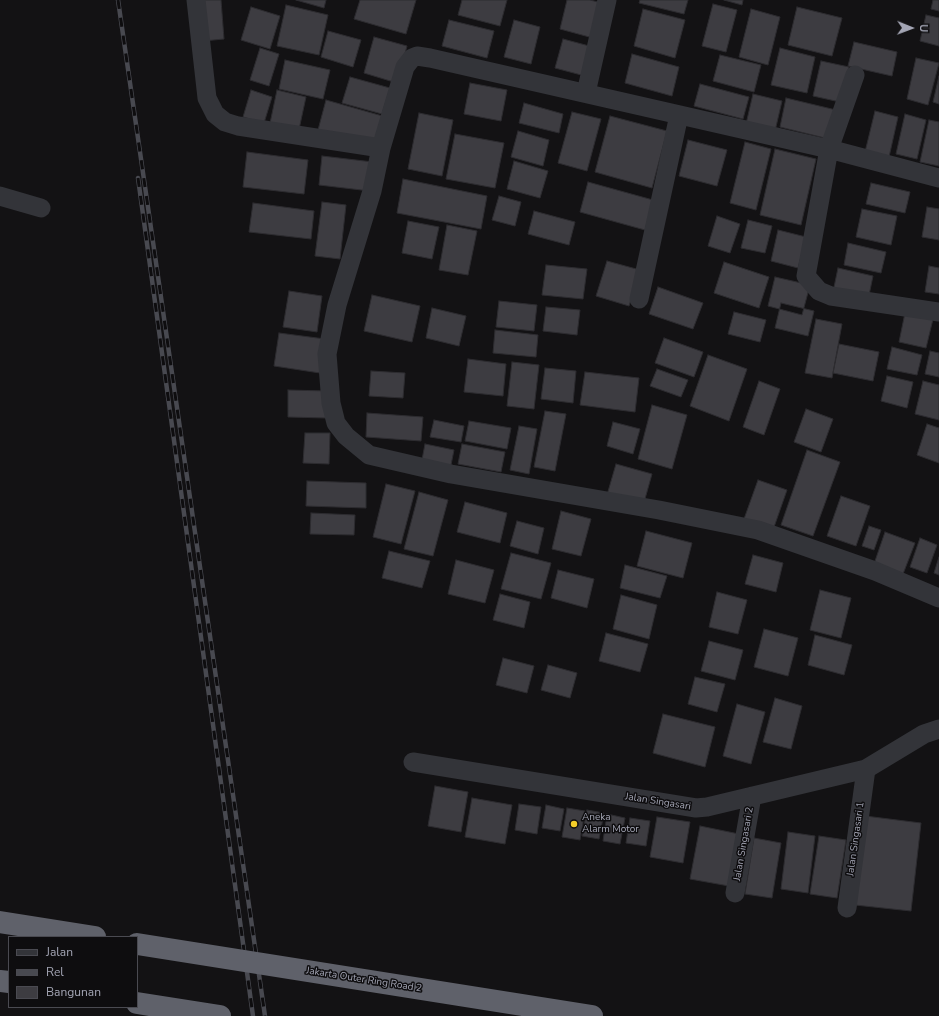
<!DOCTYPE html>
<style>
body{margin:0}
#map{position:relative;width:939px;height:1016px;overflow:hidden;background:#131214;font-family:"Nunito Sans",sans-serif}
canvas{display:block}
.legend{position:absolute;left:8px;top:936px;width:130px;height:72px;box-sizing:border-box;background:#0e0d0f;border:1px solid #4a4a51;margin:0;padding:5px 7px;list-style:none;font-size:12px;color:#a4a6b5}
.legend li{display:flex;align-items:center;gap:8px;height:20px}
.legend b{width:20px;border:1px solid #4a4a51}
.north{position:absolute;left:891px;top:8px;width:40px;height:40px;-webkit-text-stroke:3px #0e0d0f;paint-order:stroke;rotate:91deg;font-size:11px;font-weight:700;line-height:16px;text-align:center;color:#a4a6b5}
.north::after{content:'';display:block;margin:auto;width:14px;height:18px;background:#a4a6b5;clip-path:polygon(50% 0,100% 100%,50% 72%,0 100%)}
</style>
<div id="map">
<canvas width="939" height="1016"></canvas>
<ul class="legend">
<li><b style="height:5px;background:#333439"></b>Jalan</li>
<li><b style="height:5px;background:#484950"></b>Rel</li>
<li><b style="height:11px;background:#3d3c41"></b>Bangunan</li>
</ul>
<div class="north">U</div>
</div>
<script>
const ctx = document.querySelector('canvas').getContext('2d');
ctx.lineJoin = 'round';
function fill(path, color) { ctx.fillStyle = color; ctx.fill(path, 'evenodd'); }
const poly = rows => new Path2D(rows.map(r => 'M' + r).join(''));
function strokePath(path, color, width, dash) { ctx.strokeStyle = color; ctx.lineWidth = width; ctx.lineCap = dash ? 'butt' : 'round'; ctx.setLineDash(dash || []); ctx.stroke(path); }
function write(font, color, halo, rows, align = 'center') {
  ctx.font = font + ' "Nunito Sans",sans-serif'; ctx.lineWidth = 3; ctx.setLineDash([]); ctx.textBaseline = 'middle'; ctx.strokeStyle = halo; ctx.fillStyle = color; for (const [text, x, y, turn = 0] of rows) {
    ctx.save(); ctx.translate(x, y); ctx.rotate((+turn || 0) * Math.PI / 180); ctx.textAlign = isNaN(turn) ? turn : align; if (halo) ctx.strokeText(text, 0, 0); ctx.fillText(text, 0, 0); ctx.restore();
  }
}
const building = poly([
 [200,0,221,0,224,39,203,41,200,0],
 [296,0,326,0,324,8,296,0],
 [360,0,416,0,406,34,354,19,360,0],
 [462,0,507,0,500,26,458,15,462,0],
 [567,0,590,0,602,3,593,38,560,29,567,0],
 [640,0,688,0,684,14,639,3,640,0],
 [724,0,743,0,742,5,724,0],
 [933,0,939,0,939,11,931,9,933,0],
 [713,4,737,10,726,52,702,46,713,4],
 [286,5,328,15,319,55,277,46,286,5],
 [251,7,280,16,270,49,241,40,251,7],
 [797,7,842,18,832,56,788,45,797,7],
 [643,9,685,20,675,58,634,46,643,9],
 [751,9,780,17,768,65,739,57,751,9],
 [926,15,939,18,939,46,920,41,926,15],
 [449,20,494,31,487,58,442,46,449,20],
 [514,20,540,27,531,64,504,57,514,20],
 [328,31,361,40,353,67,321,57,328,31],
 [374,37,407,46,397,83,364,73,374,37],
 [563,39,593,47,585,76,555,68,563,39],
 [854,42,897,52,892,76,848,66,854,42],
 [260,48,279,54,269,86,250,80,260,48],
 [780,48,815,57,807,93,771,85,780,48],
 [632,54,679,67,672,96,625,83,632,54],
 [720,55,761,65,754,92,713,81,720,55],
 [916,58,939,63,928,105,907,99,916,58],
 [285,60,330,70,323,99,279,89,285,60],
 [821,61,849,67,840,102,813,96,821,61],
 [939,76,939,104,933,102,939,76],
 [350,77,390,88,382,114,342,103,350,77],
 [470,83,507,90,501,121,464,114,470,83],
 [700,84,749,97,743,119,694,106,700,84],
 [251,90,272,97,264,123,243,117,251,90],
 [277,90,306,97,298,134,269,128,277,90],
 [753,94,782,101,775,131,746,124,753,94],
 [786,98,836,110,829,139,780,127,786,98],
 [326,100,386,117,377,147,318,130,326,100],
 [524,103,563,114,559,133,519,123,524,103],
 [875,111,898,117,889,157,865,152,875,111],
 [572,112,601,119,587,171,558,163,572,112],
 [419,113,453,120,442,176,408,169,419,113],
 [905,114,926,120,917,159,896,154,905,114],
 [610,116,667,131,652,188,595,172,610,116],
 [929,120,939,122,939,166,920,162,929,120],
 [518,131,549,140,543,166,511,157,518,131],
 [455,134,504,143,495,188,446,179,455,134],
 [688,140,727,150,717,186,679,176,688,140],
 [745,142,771,149,756,210,730,203,745,142],
 [775,149,816,159,801,225,760,215,775,149],
 [247,152,308,160,304,194,243,187,247,152],
 [322,156,373,162,370,191,319,185,322,156],
 [514,161,548,171,540,198,507,189,514,161],
 [403,179,487,196,481,229,397,213,403,179],
 [588,182,653,200,645,230,580,212,588,182],
 [871,183,910,192,905,213,866,204,871,183],
 [499,196,521,202,515,226,492,220,499,196],
 [322,202,346,205,340,259,315,256,322,202],
 [253,203,314,211,311,239,249,232,253,203],
 [927,207,939,209,939,240,922,237,927,207],
 [862,209,897,216,891,245,856,237,862,209],
 [534,211,575,222,569,245,528,234,534,211],
 [717,216,740,224,730,253,708,246,717,216],
 [748,220,772,226,765,253,741,248,748,220],
 [408,221,439,227,432,259,402,253,408,221],
 [447,225,477,231,468,275,439,270,447,225],
 [778,230,806,237,798,268,771,261,778,230],
 [848,243,886,252,881,273,844,265,848,243],
 [607,261,640,270,629,306,596,296,607,261],
 [724,262,769,277,759,308,714,293,724,262],
 [546,265,587,269,583,299,542,295,546,265],
 [929,266,939,268,939,294,925,292,929,266],
 [838,268,873,276,868,300,833,292,838,268],
 [775,277,810,285,802,315,768,306,775,277],
 [658,287,703,303,693,329,649,314,658,287],
 [289,291,322,296,317,332,283,327,289,291],
 [372,295,420,306,412,342,364,331,372,295],
 [499,301,537,305,534,331,496,327,499,301],
 [781,303,814,311,808,336,775,328,781,303],
 [546,307,580,310,577,335,543,331,546,307],
 [432,308,466,316,459,346,426,338,432,308],
 [906,308,934,315,926,348,899,342,906,308],
 [734,312,766,320,760,342,728,334,734,312],
 [816,319,842,324,832,378,805,373,816,319],
 [495,330,538,335,536,357,493,353,495,330],
 [279,333,325,339,320,373,274,366,279,333],
 [664,338,703,352,694,377,655,363,664,338],
 [839,344,879,352,873,381,833,373,839,344],
 [892,347,922,355,917,375,887,369,892,347],
 [930,351,939,353,939,377,925,374,930,351],
 [708,355,747,369,729,421,690,406,708,355],
 [468,359,506,364,503,396,464,392,468,359],
 [512,362,539,365,534,409,507,406,512,362],
 [545,368,576,371,573,403,541,399,545,368],
 [657,369,688,380,681,397,650,386,657,369],
 [371,371,405,373,403,398,369,396,371,371],
 [585,372,639,378,635,412,580,405,585,372],
 [887,376,913,382,907,408,881,401,887,376],
 [759,381,780,389,764,435,743,427,759,381],
 [923,381,939,385,939,420,915,414,923,381],
 [288,390,327,391,326,418,288,417,288,390],
 [652,405,687,415,672,469,638,459,652,405],
 [806,409,833,419,821,452,794,442,806,409],
 [545,411,566,414,555,471,534,467,545,411],
 [367,413,423,417,421,441,366,437,367,413],
 [434,420,464,426,461,442,430,437,434,420],
 [469,421,511,428,507,449,465,441,469,421],
 [613,422,640,429,633,454,607,446,613,422],
 [927,424,939,428,939,463,917,455,927,424],
 [519,426,537,429,529,474,510,470,519,426],
 [305,433,330,433,329,464,303,463,305,433],
 [425,444,454,450,450,470,421,465,425,444],
 [462,444,505,452,501,472,458,464,462,444],
 [807,450,840,462,813,536,781,525,807,450],
 [616,464,652,474,643,506,607,495,616,464],
 [758,480,787,490,773,530,744,519,758,480],
 [307,481,366,483,366,508,306,506,307,481],
 [386,484,415,491,401,544,373,537,386,484],
 [419,492,448,500,433,556,404,549,419,492],
 [841,496,870,506,856,546,827,536,841,496],
 [465,502,507,513,500,543,457,532,465,502],
 [561,511,591,519,581,556,552,549,561,511],
 [311,513,355,515,354,535,310,534,311,513],
 [517,521,544,528,538,554,510,546,517,521],
 [869,526,881,530,874,550,862,546,869,526],
 [646,531,692,543,683,578,637,566,646,531],
 [885,532,915,543,903,574,874,564,885,532],
 [920,538,937,545,927,573,910,567,920,538],
 [389,551,430,561,422,588,382,578,389,551],
 [511,553,551,563,541,599,501,589,511,553],
 [753,555,783,563,776,592,745,584,753,555],
 [939,557,939,575,934,573,939,557],
 [456,560,494,570,485,603,448,594,456,560],
 [625,565,667,576,660,598,620,588,625,565],
 [558,570,594,579,587,608,551,598,558,570],
 [820,590,851,598,841,638,810,630,820,590],
 [717,592,747,600,738,634,709,627,717,592],
 [500,594,530,602,524,628,493,620,500,594],
 [621,595,657,605,649,639,613,629,621,595],
 [764,629,798,638,788,676,754,667,764,629],
 [606,633,648,644,640,672,599,661,606,633],
 [815,635,852,645,844,675,808,665,815,635],
 [709,641,743,650,735,680,701,671,709,641],
 [503,658,534,666,527,693,496,685,503,658],
 [548,665,577,673,570,698,541,690,548,665],
 [695,677,725,684,717,712,688,704,695,677],
 [775,698,802,706,791,749,763,742,775,698],
 [737,704,765,712,751,764,723,756,737,704],
 [663,714,715,727,705,767,653,753,663,714],
 [435,786,468,792,461,832,428,826,435,786],
 [472,798,512,805,505,844,465,837,472,798],
 [519,804,541,807,537,834,515,830,519,804],
 [546,805,564,809,560,831,542,828,546,805],
 [567,808,585,811,580,840,562,837,567,808],
 [587,810,604,813,599,839,582,836,587,810],
 [607,814,625,818,620,844,603,841,607,814],
 [865,816,921,823,911,911,855,905,865,816],
 [657,817,690,822,683,863,650,857,657,817],
 [630,818,650,821,646,846,626,843,630,818],
 [700,826,739,834,729,886,690,879,700,826],
 [788,832,815,836,808,893,781,889,788,832],
 [819,836,846,840,837,898,810,894,819,836],
 [754,838,781,843,772,898,745,894,754,838]
]);
const minor = poly([
 [196,0,207,98,215,114,225,122,238,126,381,148],
 [855,75,829,149,806,276,819,291,831,296,939,312],
 [586,93,607,0],
 [939,178,829,149,430,58,417,56,412,58,405,67,381,148,372,191,337,305,327,354,331,403,336,423,346,436,369,455,451,474,659,510,758,530,875,571,939,598],
 [0,196,41,208],
 [639,299,679,115],
 [413,762,696,808,707,807,866,769,924,734,939,729],
 [735,893,752,796],
 [847,908,866,769]
]);
const motorway = poly([
 [0,922,95,937],
 [0,981,9,982],
 [137,1003,220,1016]
]);
const rail = poly([
 [118,0,265,1016],
 [138,178,253,1016]
]);
const motorwayBridge = poly([
 [137,944,592,1016]
]);
const markers = [
 [574,824,4,"#f5ce29"]
];
const streetNames = [
 ["Jalan Singasari",658,802,9],
 ["Jalan Singasari 1",856,839,-82],
 ["Jalan Singasari 2",744,844,-80],
 ["Jakarta Outer Ring Road 2",364,980,9]
];
const poiNames = [
 ["Aneka",582,818],
 ["Alarm Motor",582,830]
];
fill(building, '#3d3c41');
strokePath(building, '#2d2c30', 1);
strokePath(minor, '#333439', 19);
strokePath(motorway, '#5f616a', 22);
strokePath(rail, '#484950', 4.5);
strokePath(rail, '#0e0d0f', 3, [9]);
strokePath(motorwayBridge, '#5f616a', 22);
for (const [x, y, r, color] of markers) { const dot = new Path2D(); dot.arc(x, y, r, 0, 2 * Math.PI); ctx.fillStyle = color; ctx.fill(dot); strokePath(dot, '#0e0d0f', 1.5); }
write('10px', '#a4a6b5', '#0e0d0f', streetNames);
write('10px', '#a4a6b5', '#0e0d0f', poiNames, 'left');
</script>
